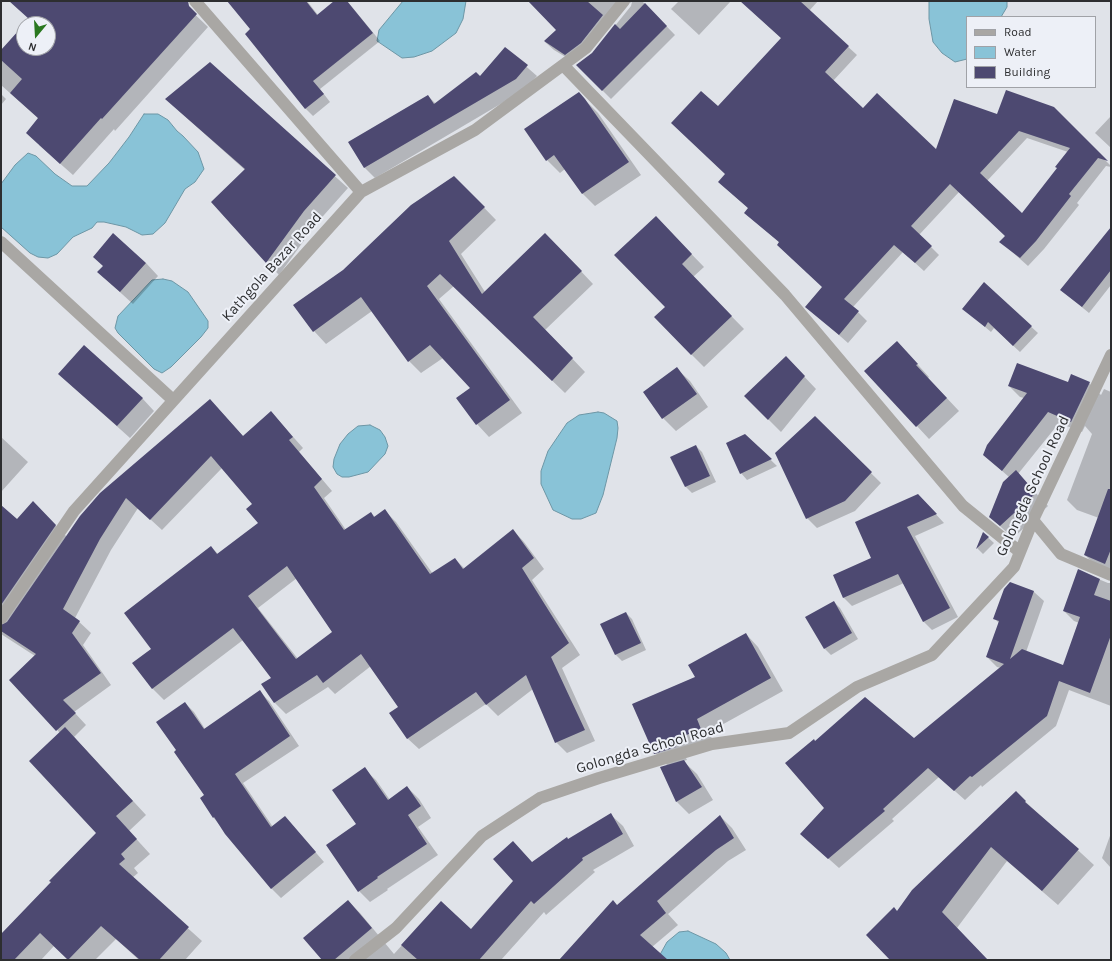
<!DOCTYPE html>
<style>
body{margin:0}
#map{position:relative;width:1112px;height:961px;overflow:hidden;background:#e0e3e9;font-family:Karla,sans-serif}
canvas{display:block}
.frame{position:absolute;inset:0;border:2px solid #2d2e30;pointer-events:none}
.legend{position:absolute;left:966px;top:16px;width:130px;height:72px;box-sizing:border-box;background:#edf0f7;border:1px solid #a0a2a7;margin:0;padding:5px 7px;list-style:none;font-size:12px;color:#2d2e30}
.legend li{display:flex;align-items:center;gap:8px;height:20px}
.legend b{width:20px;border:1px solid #a0a2a7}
.north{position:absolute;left:16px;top:16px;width:40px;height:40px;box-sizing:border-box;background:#edf0f7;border:1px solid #a0a2a7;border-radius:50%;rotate:198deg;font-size:11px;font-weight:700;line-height:16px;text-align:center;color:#2d2e30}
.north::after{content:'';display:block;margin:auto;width:14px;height:18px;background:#2a7820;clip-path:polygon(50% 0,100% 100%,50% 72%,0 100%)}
</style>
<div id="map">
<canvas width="1112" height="961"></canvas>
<div class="frame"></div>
<ul class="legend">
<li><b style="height:5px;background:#a9a7a4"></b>Road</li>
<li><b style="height:11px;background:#89c3d7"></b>Water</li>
<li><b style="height:11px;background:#4d4971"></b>Building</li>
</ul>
<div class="north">N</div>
</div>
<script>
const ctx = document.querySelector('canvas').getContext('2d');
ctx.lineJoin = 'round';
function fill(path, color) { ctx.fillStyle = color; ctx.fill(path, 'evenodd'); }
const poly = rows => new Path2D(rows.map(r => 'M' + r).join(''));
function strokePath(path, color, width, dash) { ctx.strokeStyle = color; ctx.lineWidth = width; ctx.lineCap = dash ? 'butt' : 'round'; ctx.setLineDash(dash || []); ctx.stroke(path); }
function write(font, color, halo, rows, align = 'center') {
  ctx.font = font + ' Karla,sans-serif'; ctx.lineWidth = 4; ctx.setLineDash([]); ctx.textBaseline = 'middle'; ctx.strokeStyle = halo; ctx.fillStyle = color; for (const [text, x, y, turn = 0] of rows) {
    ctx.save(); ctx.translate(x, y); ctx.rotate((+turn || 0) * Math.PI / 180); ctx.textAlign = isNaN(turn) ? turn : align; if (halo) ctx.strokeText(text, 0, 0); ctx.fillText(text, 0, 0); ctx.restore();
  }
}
const water = poly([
 [403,1,466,1,463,19,456,33,432,51,414,57,402,58,377,41,379,30,403,1],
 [929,1,1007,1,1007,7,1001,17,967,17,967,59,955,62,942,53,933,42,929,19,929,1],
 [144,114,158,114,168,120,177,131,183,136,198,152,204,169,195,182,185,189,165,223,153,234,142,235,126,227,104,222,97,222,92,228,73,237,57,254,48,258,38,257,30,253,1,227,1,184,15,165,28,153,36,156,55,174,72,186,87,186,109,163,129,137,144,114],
 [163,279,172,281,188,292,208,321,208,328,201,337,171,367,162,373,154,369,118,333,115,328,118,316,152,280,163,279],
 [598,412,604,413,617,421,618,428,617,438,603,495,596,513,581,519,572,519,553,510,541,484,541,471,548,451,567,423,579,415,598,412],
 [370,425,380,430,385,437,388,446,385,454,368,472,349,477,342,477,337,474,333,467,334,459,340,444,348,434,358,426,370,425],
 [688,931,716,944,726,953,730,960,657,960,667,942,679,932,688,931]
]);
const shadow = poly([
 [31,1,181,1,208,27,115,131,114,129,73,175,39,145,39,119,1,85,1,51,24,25,24,48,48,48,48,24,25,24,30,19],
 [228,1,307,1,318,15,336,1,347,1,380,41,320,89,330,102,313,116,305,108,252,30],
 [529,1,642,1,675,35,611,99,577,65,593,53,631,6,632,2,627,4,574,62,554,50,545,42,557,30],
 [679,1,731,1,699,35,671,9],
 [741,1,818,1,809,11,857,55,833,81,863,109,937,151,998,115,1053,108,1111,166,1111,167,1106,166,1077,203,1079,205,1044,249,1028,266,1001,242,1006,236,959,192,919,235,939,255,924,271,903,252,853,307,867,321,848,343,807,307,823,287,780,243,745,213,749,209,719,182,726,174,718,108,782,39],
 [1027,138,1068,152,1058,169,1022,214,987,181],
 [505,48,537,76,526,89,375,178,365,168,350,143,428,96,436,104,481,77],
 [210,64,348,188,316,224,279,275,212,202,245,170,179,111],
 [1,94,6,99,1,105],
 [579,94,598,113,641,175,595,206,582,193,565,169,560,173,547,160,526,129],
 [1111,116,1111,148,1095,133],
 [467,190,496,220,461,254,485,292,558,247,593,284,545,330,585,372,565,393,454,286,439,299,522,413,489,437,477,424,471,388,443,358,421,373,409,361,372,311,326,344,314,331],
 [1111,229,1111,285,1089,313,1061,290],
 [668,230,704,267,693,277,744,329,704,367,691,354],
 [146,263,158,276,133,304,111,284,104,266],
 [984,284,1038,333,1020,352,994,328,991,332,964,309],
 [909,355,929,377,928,378,959,411,929,439,866,371],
 [677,369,690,381,708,407,676,431,663,418,644,392],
 [798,370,816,389,781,432,768,419],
 [1089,383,1101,395,1104,389,1111,392,1111,572,1095,565,1085,555,1099,518,1077,510,1067,500,1092,434,1085,426,1082,432,1059,423,1018,474,1048,506,1013,538,990,517,1009,477,984,455,1024,398,1020,397,1009,386],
 [72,386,142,398,154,411,130,438],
 [210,400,243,436,271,412,303,448,299,452,332,491,324,498,346,530,371,513,375,517,385,511,396,522,433,574,455,559,465,569,513,530,524,542,544,569,532,580,580,655,562,668,595,741,567,753,556,742,533,689,498,716,486,704,419,749,407,738,399,707,371,666,335,694,328,687,286,714,275,703,263,684,272,678,243,640,164,700,153,689,133,663,152,649,211,547,218,554,260,523,253,504,222,468,162,530,138,508,111,550,75,618,91,633,83,645,111,685,74,712,86,725,74,737,146,815,129,831,150,854,134,868,138,873,132,878,202,941,185,960,139,960,116,939,95,960,69,960,54,946,41,960,1,960,1,935,98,833,60,733,10,680,35,656,1,634,1,506,18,520,33,503,67,537],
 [297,578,334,632,298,659,258,608],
 [815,418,881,483,855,511,817,528,807,518],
 [745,435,777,466,747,480,741,473],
 [1,437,28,462,1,492],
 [696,446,702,452,716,482,692,493,686,487,672,457],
 [918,495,944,523,915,536,958,617,932,630,924,622,904,583,852,606,844,598,834,575,872,559],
 [983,533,994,543,983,554,977,548],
 [1079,571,1108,583,1111,583,1111,706,1069,690,1056,726,982,787,981,785,965,800,939,777,892,819,894,821,839,868,812,844,826,808,815,742,914,739,1001,668,997,667,987,657,999,623,994,618,1011,583,1034,592,1044,601,1026,652,1064,666,1079,623,1074,621,1064,611],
 [834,602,840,608,858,639,831,655,825,649],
 [626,613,632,619,646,650,622,661,616,655],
 [746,634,758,647,783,691,709,732,713,741,684,754,687,760,683,761,697,774,713,800,689,814,677,802,662,768,668,766,655,753,696,677],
 [260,692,269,701,299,746,243,783,273,827,285,817,324,862,281,898,272,889,213,817,205,796,177,750,185,703,194,712,205,729],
 [364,769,376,780,390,800,407,787,419,799,431,818,418,827,438,855,387,889,388,890,370,902,359,891,357,825],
 [1016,793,1094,865,1058,905,1007,861,957,928,987,960,892,960,897,912],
 [611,815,623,826,634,846,593,870,595,872,546,915,544,912,501,960,323,960,348,901,360,913,394,954,441,902,471,931,532,863],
 [720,816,732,828,746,850,728,861,668,914,678,925,652,947,666,960,560,960,618,906],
 [1111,833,1111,868,1102,858]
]);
const building = poly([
 [9,1,188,1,189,6,197,14,102,119,101,118,60,164,26,133,38,118,10,93,22,79,1,60,1,50,29,19],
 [24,24,48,24,48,48,24,48],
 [227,1,306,1,317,15,334,1,347,1,373,33,313,81,324,94,305,109,245,34,250,29],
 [528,1,587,1,603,15,581,43,565,55,544,41,556,30],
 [740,1,800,1,849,46,825,72,863,108,877,93,936,149,954,99,997,114,1006,90,1054,107,1108,161,1098,158,1069,194,1071,196,1036,241,1020,258,999,242,1005,236,950,184,911,226,932,246,915,263,894,245,844,299,859,311,839,335,805,307,822,287,777,245,779,242,744,213,748,208,718,182,725,174,671,123,701,91,718,106,781,38],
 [1019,131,1070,148,1055,167,1057,168,1022,213,980,173],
 [645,3,667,26,602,91,576,65,592,53,615,24,620,29],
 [505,47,528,65,516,79,364,168,348,142,428,95,434,104,476,72,480,76],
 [210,62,336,175,304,211,266,263,211,202,245,169,165,99],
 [579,92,585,99,629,162,582,194,554,155,546,161,524,129],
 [454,176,485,207,449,241,482,294,545,233,582,271,533,317,573,358,552,381,440,274,427,286,510,400,476,425,456,398,470,388,430,345,408,362,361,297,313,332,293,305,343,270,411,205],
 [656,216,692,254,682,264,732,316,691,355,654,317,665,307,614,255],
 [1111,227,1111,270,1082,307,1060,290],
 [113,233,146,263,120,292,97,272,103,266,93,257],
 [984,282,1032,326,1013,346,988,322,985,327,962,309],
 [897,341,918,364,916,365,947,398,916,427,864,371],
 [84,345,143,398,117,426,58,374],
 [786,356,805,376,768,420,744,396],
 [1017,363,1068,382,1071,374,1090,382,1071,422,1048,412,1002,471,983,455,987,445,1027,393,1008,386],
 [677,367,697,394,662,419,643,392],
 [210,399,243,436,271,411,293,437,289,440,322,479,314,487,344,530,371,512,374,517,385,509,430,574,455,558,463,569,513,529,534,558,522,568,569,643,551,657,585,730,555,743,526,675,486,705,476,692,407,739,389,713,398,707,361,654,323,683,317,675,274,703,261,684,271,678,233,628,152,689,132,663,151,649,124,613,211,546,217,554,258,523,246,509,252,504,211,456,150,520,126,498,100,539,63,609,80,621,72,633,101,673,63,700,76,713,56,731,9,680,36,654,1,631,1,625,7,622,80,516,100,493],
 [287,566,332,632,296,659,248,596],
 [815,416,872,472,845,501,806,519,775,453],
 [745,434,772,459,740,474,726,443],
 [696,445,710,476,685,487,670,457],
 [1016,470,1036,493,1000,526,989,517,1003,482],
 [1108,489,1111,489,1111,549,1105,564,1084,555],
 [918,494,937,514,907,527,950,608,923,622,898,574,843,598,833,575,871,558,855,522],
 [33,501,56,525,1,605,1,505,17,519],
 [983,532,989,537,976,549],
 [1078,569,1100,579,1094,595,1111,601,1111,635,1090,693,1059,681,1047,716,972,777,970,776,954,791,928,768,883,809,885,811,828,859,800,834,824,808,785,763,814,739,815,741,865,697,914,738,1004,664,986,657,999,621,993,619,1004,589,1010,582,1034,591,1010,659,1022,649,1063,665,1080,617,1063,611],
 [834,601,852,633,824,649,805,617],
 [626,612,641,643,615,655,600,624],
 [746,633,771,678,697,719,701,729,672,741,676,747,654,754,632,704,695,677,688,665],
 [260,690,290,736,235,774,271,827,285,816,316,852,271,889,225,834,214,817,213,818,200,798,204,795,174,752,176,750,156,722,185,702,204,729],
 [65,727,133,801,116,816,137,839,121,854,125,859,119,864,189,927,159,960,140,960,101,926,68,960,40,933,14,960,1,960,1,934,51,882,49,881,96,833,29,761],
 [684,760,702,787,676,802,660,767],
 [365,767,388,800,407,786,421,806,408,815,427,844,377,877,378,878,358,892,326,845,356,824,332,790],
 [1016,791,1026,801,1025,802,1079,849,1042,891,991,847,942,912,988,960,890,960,866,935,894,907,897,911,912,890],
 [611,813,623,834,582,858,583,860,534,904,531,901,479,960,418,960,401,945,441,901,471,929,513,881,493,859,513,841,532,862,567,837,568,839],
 [720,815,734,838,716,850,657,901,666,913,640,935,668,960,559,960,613,900,617,905],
 [348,900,372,928,334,960,322,960,303,938]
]);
const minor = poly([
 [195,1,361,192],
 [563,65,785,295,963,506,1020,552],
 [1,242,173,400],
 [1033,520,1061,554,1111,575],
 [1,618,74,511,361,192,475,130,586,48,624,1],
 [355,960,396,928,482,836,540,798,599,778,712,744,789,733,857,687,932,655,1014,567,1033,520,1111,355]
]);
const streetNames = [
 ["Kathgola Bazar Road",272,267,-48],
 ["Golongda School Road",1033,486,-65],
 ["Golongda School Road",650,748,-16]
];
fill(water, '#89c3d7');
strokePath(water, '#6d96a5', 1);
fill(shadow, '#0003');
fill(building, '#4d4971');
strokePath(minor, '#a9a7a4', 12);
write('15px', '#2d2e30', '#edf0f7', streetNames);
</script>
